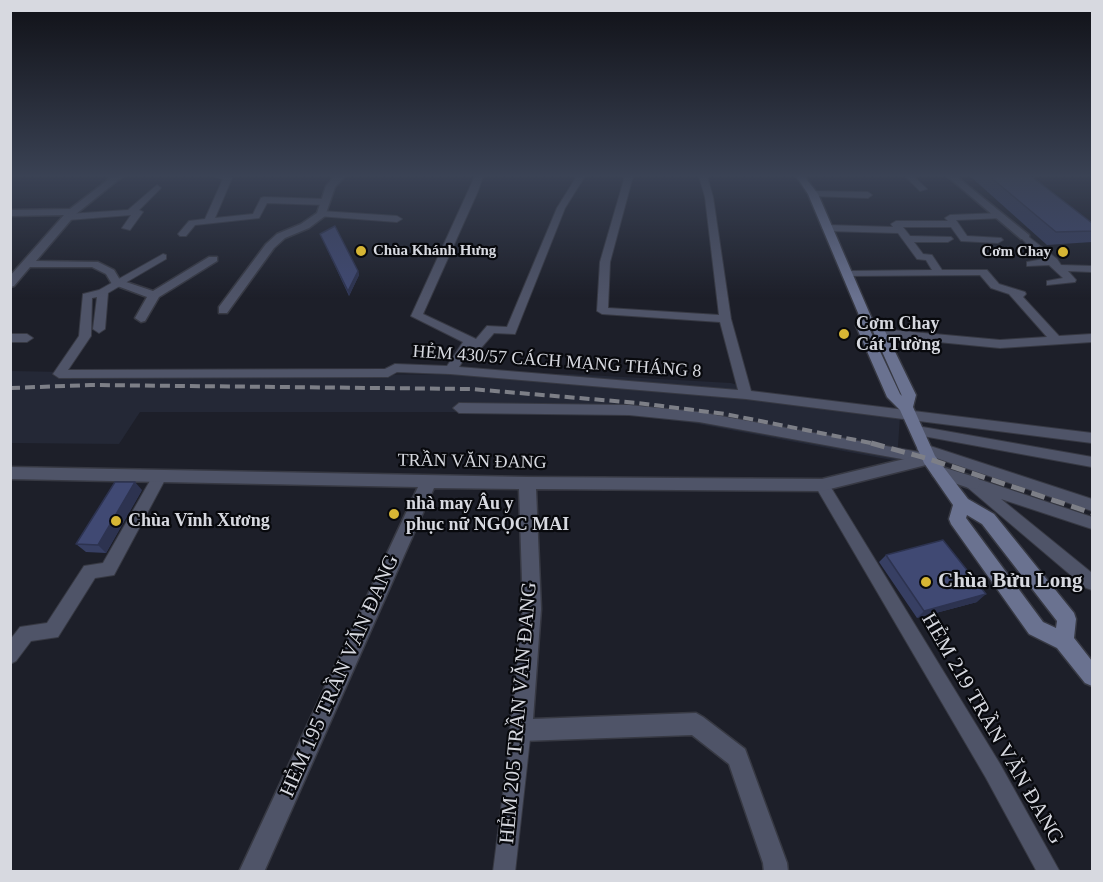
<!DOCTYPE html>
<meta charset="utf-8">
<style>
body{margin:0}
#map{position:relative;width:1103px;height:882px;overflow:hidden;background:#1d1f29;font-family:"Times New Roman",serif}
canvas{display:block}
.frame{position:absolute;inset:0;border:12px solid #d7d9e0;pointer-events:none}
</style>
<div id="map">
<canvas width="1103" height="882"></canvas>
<div class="frame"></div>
</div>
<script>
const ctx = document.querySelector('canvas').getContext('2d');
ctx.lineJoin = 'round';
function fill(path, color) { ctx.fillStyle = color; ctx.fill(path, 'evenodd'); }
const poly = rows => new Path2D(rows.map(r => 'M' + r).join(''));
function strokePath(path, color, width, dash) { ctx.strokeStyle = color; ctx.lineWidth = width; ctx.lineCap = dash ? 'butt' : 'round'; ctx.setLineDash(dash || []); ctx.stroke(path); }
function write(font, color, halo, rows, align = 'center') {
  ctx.font = font + ' "Times New Roman",serif'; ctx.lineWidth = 4.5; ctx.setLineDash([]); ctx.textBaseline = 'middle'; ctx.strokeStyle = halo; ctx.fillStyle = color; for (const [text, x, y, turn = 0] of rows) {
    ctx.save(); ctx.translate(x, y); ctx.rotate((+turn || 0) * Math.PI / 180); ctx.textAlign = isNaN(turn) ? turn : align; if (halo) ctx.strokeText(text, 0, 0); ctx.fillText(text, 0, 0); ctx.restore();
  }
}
const built = poly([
 [11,371,226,375,570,374,731,383,794,404,900,416,897,461,693,423,601,412,140,412,119,444,11,443]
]);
const lane = poly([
 [215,176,228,176,232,178,215,218,253,214,261,198,264,197,325,199,329,202,325,205,267,203,259,218,195,225,186,236,180,236,178,234,189,221,205,219,223,179,215,176],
 [475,176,483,176,478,191,423,314,476,339,487,326,507,327,557,208,577,176,585,176,565,208,515,334,494,333,481,348,472,347,459,367,738,390,720,322,602,314,597,311,600,262,625,176,633,176,610,262,608,308,719,315,705,197,699,176,707,176,713,197,731,319,751,391,1092,433,1092,443,746,399,450,374,397,372,388,377,59,378,53,374,79,336,83,294,99,290,163,254,166,255,166,259,108,293,105,329,99,333,93,329,97,297,92,298,91,336,68,370,385,369,395,364,447,366,463,342,411,316,475,176],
 [905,176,913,176,927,189,920,191,905,176],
 [157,185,161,188,139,210,143,212,130,230,122,228,131,215,68,220,63,217,68,214,128,210,157,185],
 [813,191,868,192,872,195,868,198,810,196,810,192,813,191],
 [321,211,397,216,402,219,397,222,318,216,318,212,321,211],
 [1000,213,1005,216,1003,218,956,220,967,236,1001,238,1003,240,998,243,961,241,951,227,903,227,910,236,951,237,953,239,948,242,914,242,923,254,932,255,942,270,987,270,999,284,1025,292,1026,294,1023,297,1059,336,1092,334,1092,342,1000,348,876,336,876,330,880,329,1000,340,1047,337,1009,294,991,288,980,275,843,276,842,274,847,271,932,270,926,260,917,259,898,233,827,231,822,228,827,225,893,227,891,224,896,221,948,221,945,218,950,215,1000,213],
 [1025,234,1057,259,1061,265,1092,266,1092,272,1068,271,1076,280,1075,282,1047,285,1047,281,1063,278,1049,265,1027,266,1027,262,1043,259,1022,239,1022,235,1025,234],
 [10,334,27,334,33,338,27,342,10,342,10,334],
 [459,403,629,405,699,412,919,452,917,449,919,445,924,444,1092,499,1092,511,936,458,934,463,929,464,699,422,629,415,459,413,453,408,459,403],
 [917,426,1092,457,1092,467,912,434,910,431,917,426],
 [160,470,165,472,167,476,114,575,95,578,58,637,31,641,16,661,10,664,10,640,20,627,47,623,84,566,103,563,155,472,160,470],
 [972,477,1092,517,1092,529,1001,499,1092,573,1092,590,1086,588,967,487,965,483,967,479,972,477],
 [822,479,827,481,1000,764,1060,872,1037,872,986,778,817,489,815,485,817,481,822,479],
 [521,720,528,723,531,730,515,872,493,872,511,730,514,723,521,720]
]);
const street = poly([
 [113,176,123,176,76,214,36,261,98,262,114,270,120,280,153,291,209,257,217,257,217,261,159,297,145,321,141,322,135,318,147,297,112,284,106,274,92,267,30,267,14,286,10,287,10,276,64,215,10,216,10,210,70,209,113,176],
 [335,176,345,176,335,187,325,216,309,228,285,238,274,248,227,313,219,313,219,307,266,244,277,234,301,224,317,213,326,186,335,176],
 [947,176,956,176,1029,235,1029,239,1021,239,947,176],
 [929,453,934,455,937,459,934,463,822,491,536,489,541,609,533,719,696,713,703,717,745,749,787,863,788,872,764,872,763,863,729,764,692,735,521,741,513,738,510,730,523,609,519,489,434,488,264,872,239,872,418,487,10,479,10,467,527,477,822,479,929,453],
 [939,466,978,478,980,483,978,488,972,489,933,476,931,472,933,468,939,466]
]);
const secondary = poly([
 [796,176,804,176,818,194,872,319,883,327,916,395,913,407,935,456,968,499,994,514,1074,613,1076,619,1074,638,1092,661,1092,686,1085,683,1057,648,1029,634,951,524,949,519,953,505,924,463,900,410,887,397,856,326,861,320,808,194,796,176],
 [869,328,872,329,902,396,900,394,869,328],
 [967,515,982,524,1057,621,1056,628,1043,622,966,518,967,515]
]);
const railFar1 = poly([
 [10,388,91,385,471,389,638,403,725,414,876,444]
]);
const rail = poly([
 [871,443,929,459,1092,513]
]);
const wall = poly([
 [971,176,1031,176,1092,223,1092,242,1047,245,971,177],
 [320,234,358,271,359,275,349,296],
 [142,490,106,553,86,552,76,544],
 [886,555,977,602,917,618,879,562]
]);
const shadedWall = poly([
 [358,271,359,275,349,296,348,291],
 [135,482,142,490,106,553,98,545],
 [986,594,977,602,917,618,924,611]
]);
const building = poly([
 [989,176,1031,176,1092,223,1092,231,1056,232,989,176],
 [335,226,358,271,348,291,320,234,335,226],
 [115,482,135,482,98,545,76,544,115,482],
 [943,540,986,594,924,611,886,555,943,540]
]);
const markers = [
 [361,251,6,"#d6b534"],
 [1063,252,6,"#d6b534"],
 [844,334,6,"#d6b534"],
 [394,514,6,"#d6b534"],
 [116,521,6,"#d6b534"],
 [926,582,6,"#d6b534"]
];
const farPoinames = [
 ["Chùa Khánh Hưng",373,251],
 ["Cơm Chay",1051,252,"right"]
];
const poiNames = [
 ["Cơm Chay",856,324],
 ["Cát Tường",856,345],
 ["nhà may Âu y",406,504],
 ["phục nữ NGỌC MAI",406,525],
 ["Chùa Vĩnh Xương",128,521]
];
const streetNames = [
 ["HẺM 430/57 CÁCH MẠNG THÁNG 8",557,362,4],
 ["TRẦN VĂN ÐANG",472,462,1]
];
const nearPoinames = [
 ["Chùa Bửu Long",938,582]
];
const nearStreetnames = [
 ["HẺM 195 TRẦN VĂN ÐANG",340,676,-66],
 ["HẺM 205 TRẦN VĂN ÐANG",519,713,-85],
 ["HẺM 219 TRẦN VĂN ÐANG",992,729,60]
];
fill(built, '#242836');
strokePath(lane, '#373943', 2);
strokePath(street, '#373943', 3);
strokePath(secondary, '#373943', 3);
fill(lane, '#4f5468');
fill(street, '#4f5468');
fill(secondary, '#6a7290');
strokePath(railFar1, '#7d7f87', 4, [10, 5]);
strokePath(rail, '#7d7f87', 5, [14, 7]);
fill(wall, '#373f63');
fill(shadedWall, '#2d3350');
fill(building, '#404973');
strokePath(building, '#2d3350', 1.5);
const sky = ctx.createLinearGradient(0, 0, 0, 299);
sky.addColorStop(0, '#101117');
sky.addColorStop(0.59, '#3a4254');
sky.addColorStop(1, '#3a425400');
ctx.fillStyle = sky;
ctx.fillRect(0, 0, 1103, 299);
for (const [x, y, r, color] of markers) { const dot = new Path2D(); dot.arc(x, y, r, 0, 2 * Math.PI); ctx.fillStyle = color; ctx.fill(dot); strokePath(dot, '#08090d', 2); }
write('bold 15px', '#d7d9e0', '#08090d', farPoinames, 'left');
write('bold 18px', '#d7d9e0', '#08090d', poiNames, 'left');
write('18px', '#d7d9e0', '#08090d', streetNames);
write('bold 21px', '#d7d9e0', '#08090d', nearPoinames, 'left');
write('21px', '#d7d9e0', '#08090d', nearStreetnames);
</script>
